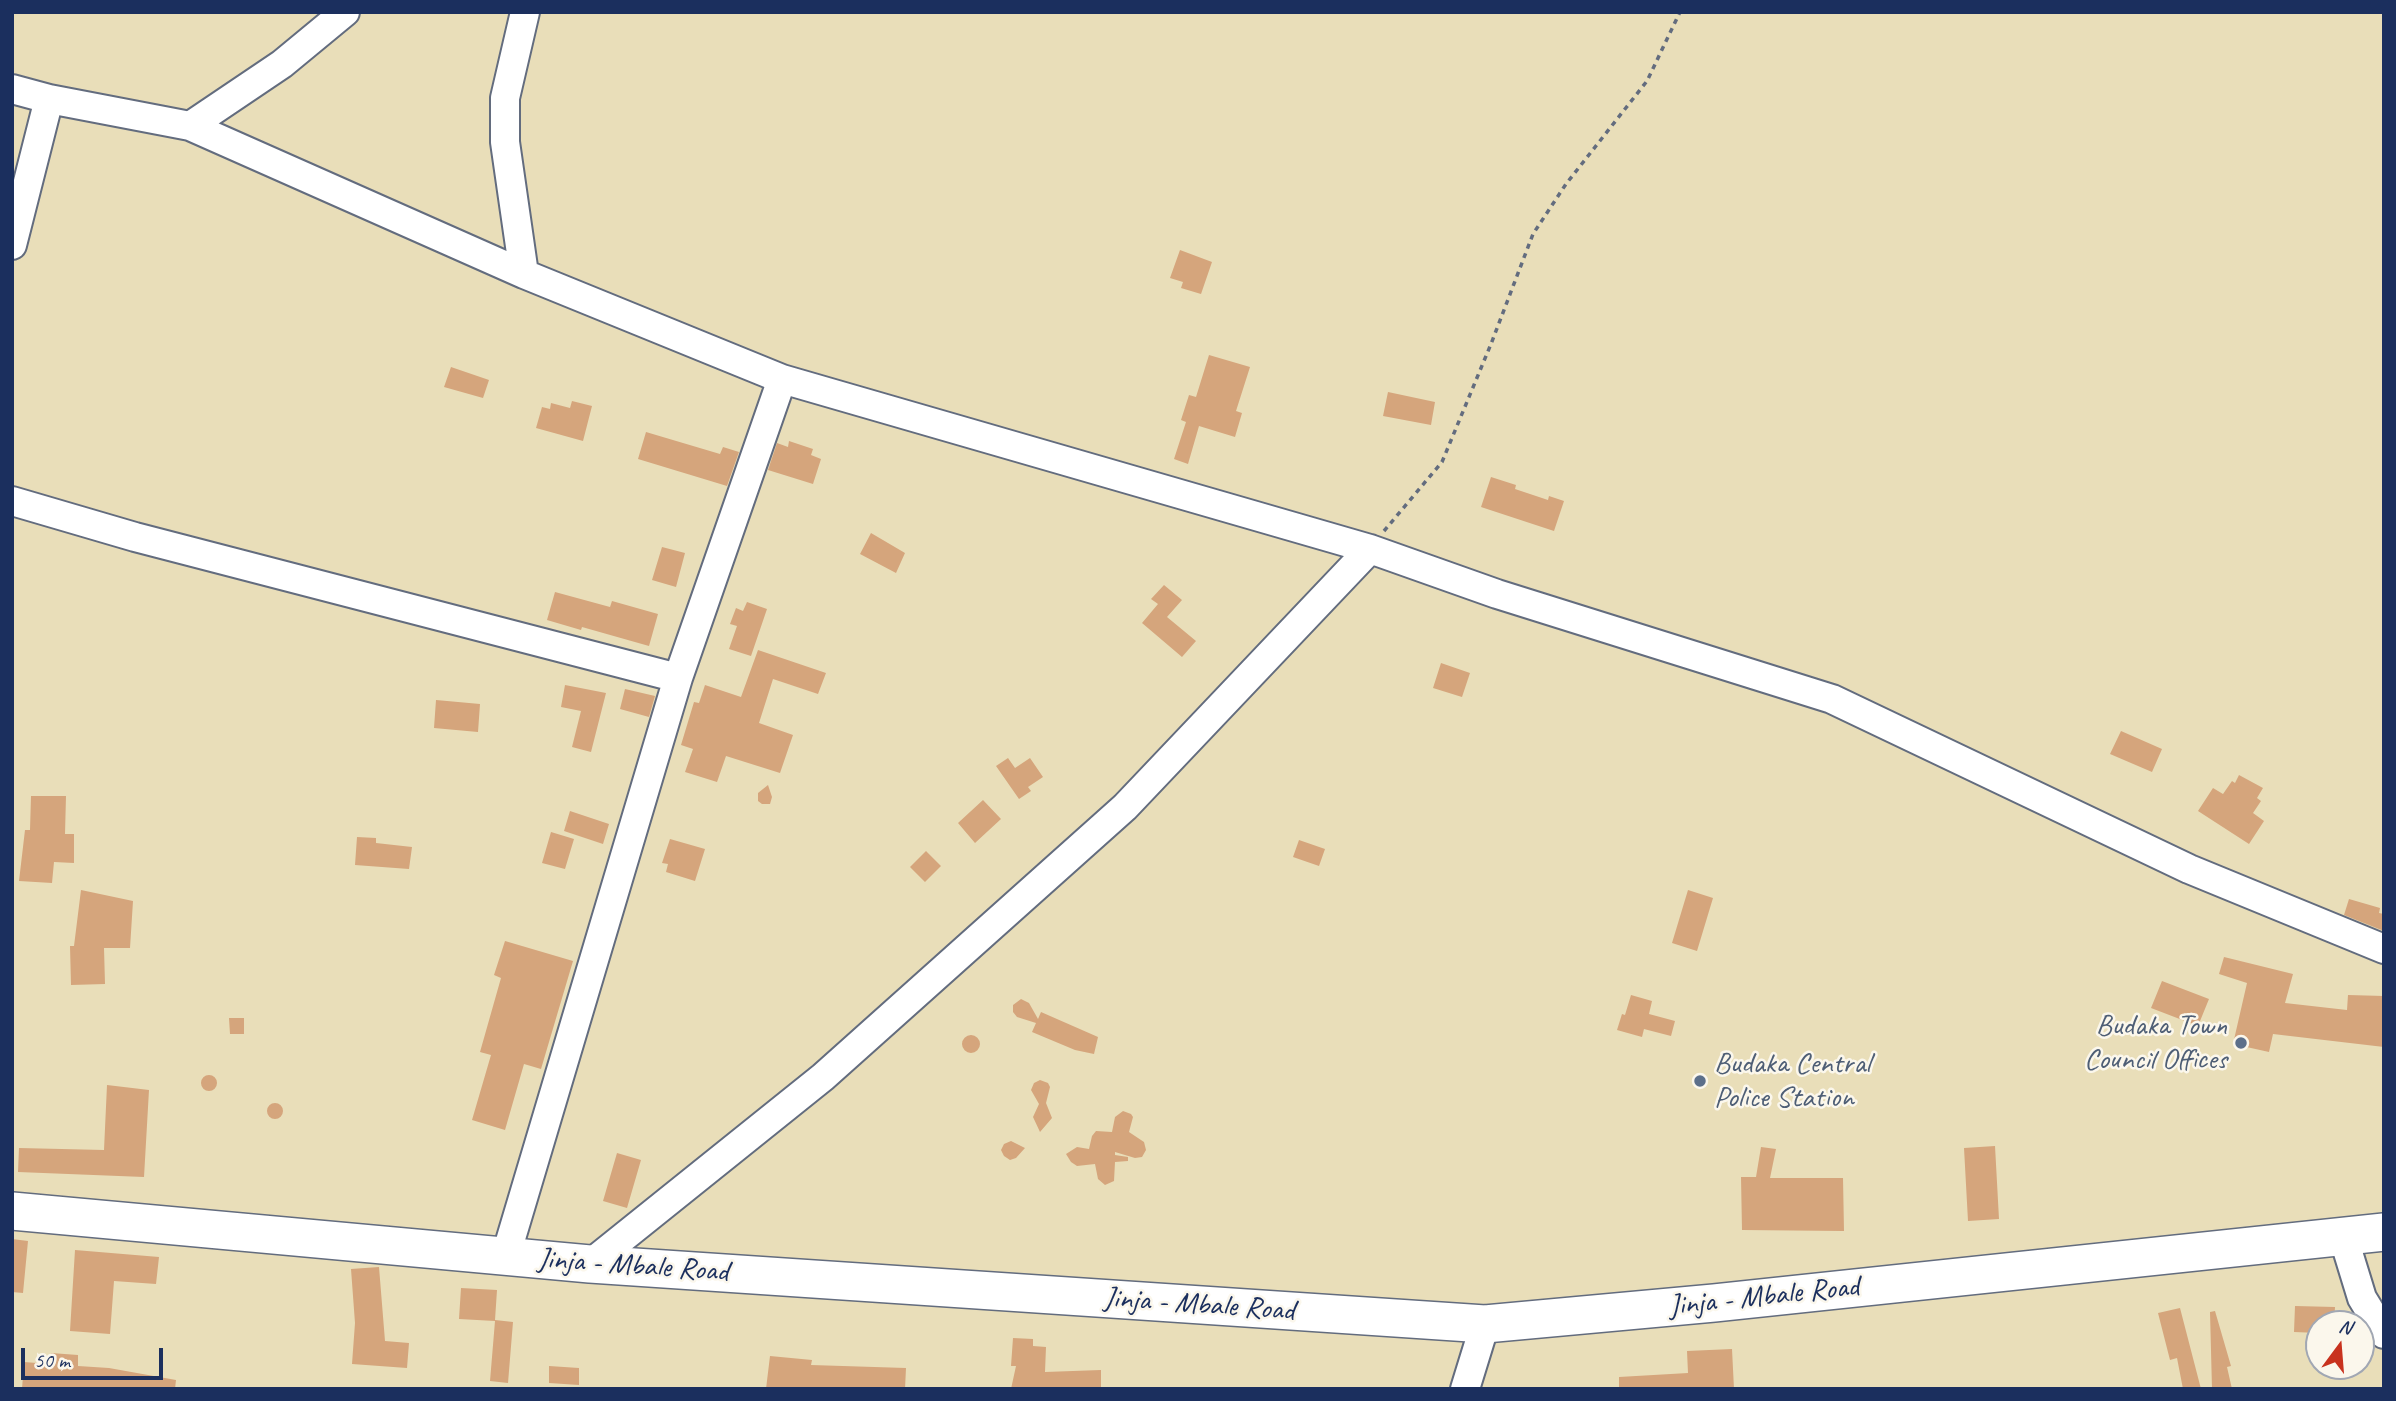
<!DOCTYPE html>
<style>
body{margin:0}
#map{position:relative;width:2396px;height:1401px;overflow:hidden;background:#e9deb9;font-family:Caveat,sans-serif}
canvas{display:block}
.frame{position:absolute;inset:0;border:14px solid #1b2f5e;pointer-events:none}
.north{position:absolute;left:2305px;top:1310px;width:70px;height:70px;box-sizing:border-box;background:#fbf7ec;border:2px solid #a1a7b3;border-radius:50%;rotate:16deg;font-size:19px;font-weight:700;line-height:28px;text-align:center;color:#1b2f5e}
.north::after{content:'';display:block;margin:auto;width:24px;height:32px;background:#c8321e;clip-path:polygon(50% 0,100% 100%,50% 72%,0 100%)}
.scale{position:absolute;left:21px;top:1348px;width:142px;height:32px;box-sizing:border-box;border:4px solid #1b2f5e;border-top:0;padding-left:9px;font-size:21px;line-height:24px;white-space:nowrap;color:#1b2f5e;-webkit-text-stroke:5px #fbf7ec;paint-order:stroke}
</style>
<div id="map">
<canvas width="2396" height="1401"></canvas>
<div class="frame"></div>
<div class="north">N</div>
<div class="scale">50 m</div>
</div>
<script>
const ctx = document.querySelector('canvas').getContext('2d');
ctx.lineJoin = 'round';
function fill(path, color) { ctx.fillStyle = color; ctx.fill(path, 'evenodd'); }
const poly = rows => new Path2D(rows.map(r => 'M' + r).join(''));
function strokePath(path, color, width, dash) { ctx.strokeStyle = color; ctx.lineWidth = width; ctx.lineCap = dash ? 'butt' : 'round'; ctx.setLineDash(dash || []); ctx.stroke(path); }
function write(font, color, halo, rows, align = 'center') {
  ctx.font = font + ' Caveat,sans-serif'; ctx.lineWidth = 5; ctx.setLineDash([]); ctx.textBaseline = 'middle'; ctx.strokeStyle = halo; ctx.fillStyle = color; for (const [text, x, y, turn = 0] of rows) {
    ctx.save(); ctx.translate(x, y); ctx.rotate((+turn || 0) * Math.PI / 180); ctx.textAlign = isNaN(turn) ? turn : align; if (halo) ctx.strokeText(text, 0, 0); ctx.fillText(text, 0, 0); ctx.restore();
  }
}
const building = poly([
 [1180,250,1212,262,1201,294,1181,288,1183,282,1170,278],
 [1209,355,1250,367,1236,411,1242,413,1235,437,1199,426,1188,464,1174,459,1186,422,1181,420,1189,395,1196,397],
 [451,367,489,380,483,398,444,387],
 [1388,392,1435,402,1431,425,1383,416],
 [572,401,592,406,583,441,536,428,542,407,550,409,551,403,570,408],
 [646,432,720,454,723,447,739,452,727,486,638,459],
 [789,441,813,449,811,455,821,459,813,484,768,470,777,443,788,447],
 [1491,477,1516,485,1515,489,1548,500,1549,496,1564,501,1554,531,1481,507],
 [871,533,905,553,896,573,860,554],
 [662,547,685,553,676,587,652,580],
 [1164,585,1182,600,1167,617,1196,641,1182,657,1142,623,1158,604,1151,599],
 [555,592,610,607,612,601,658,614,649,646,582,627,581,630,547,620],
 [747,602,767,609,751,656,729,649,737,626,730,624,736,608,743,611],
 [758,650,826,673,818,694,773,679,759,723,793,735,780,773,726,756,717,782,685,772,693,749,681,745,694,702,699,703,705,685,741,697],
 [1441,663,1470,673,1462,697,1433,688],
 [565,685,606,693,591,752,572,747,581,711,561,707],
 [625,689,655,696,649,717,620,709],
 [436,700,480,704,478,732,434,728],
 [2121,731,2162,749,2152,772,2110,754],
 [1008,758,1015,768,1030,758,1043,777,1028,787,1031,791,1019,799,996,766],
 [2239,775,2263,788,2257,798,2261,801,2253,813,2264,821,2249,844,2198,811,2213,788,2223,794,2232,781,2235,783],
 [768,785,772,797,770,804,762,804,758,801,758,793],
 [31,796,66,796,65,834,74,834,74,863,54,862,52,883,19,881,25,830,30,830],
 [983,800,1001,819,975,843,958,823],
 [570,811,609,824,603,844,564,831],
 [551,832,574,839,565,869,542,863],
 [357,837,376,838,376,843,412,847,409,869,355,865],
 [670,839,705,849,695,881,666,872,668,864,662,863],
 [1299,840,1325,849,1319,866,1293,857],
 [926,851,941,866,925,882,910,867],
 [81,890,133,901,130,948,104,948,105,984,71,985,70,946,74,946],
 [1688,890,1713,898,1697,951,1672,943],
 [2349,899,2380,908,2379,913,2384,914,2384,931,2344,915],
 [505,941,573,961,541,1069,524,1064,505,1130,472,1120,491,1055,480,1052,501,978,494,975],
 [2224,957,2293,974,2285,1003,2347,1010,2348,995,2384,996,2384,1047,2273,1034,2269,1052,2233,1044,2247,983,2219,974],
 [2162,981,2209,999,2198,1026,2151,1008],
 [1631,995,1652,1001,1649,1014,1675,1021,1671,1036,1644,1029,1642,1037,1617,1030,1622,1014,1625,1015],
 [1021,999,1029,1003,1038,1019,1041,1012,1098,1037,1094,1054,1075,1050,1032,1032,1036,1023,1017,1017,1013,1012,1013,1005],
 [229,1018,244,1018,244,1034,230,1034],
 '962 1044a9 9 0 1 1 18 0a9 9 0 1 1-18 0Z',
 '201 1083a8 8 0 1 1 16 0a8 8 0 1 1-16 0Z',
 [1040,1080,1048,1083,1050,1087,1046,1103,1052,1118,1040,1132,1033,1117,1039,1104,1031,1090,1034,1083],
 [107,1085,149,1090,144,1177,18,1172,19,1148,104,1150],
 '267 1111a8 8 0 1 1 16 0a8 8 0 1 1-16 0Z',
 [1123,1111,1131,1114,1133,1117,1129,1132,1144,1142,1146,1150,1142,1157,1135,1158,1115,1152,1115,1155,1128,1157,1128,1161,1115,1162,1114,1181,1105,1185,1098,1179,1095,1164,1077,1166,1071,1162,1066,1154,1077,1147,1089,1149,1092,1136,1096,1131,1112,1132,1115,1117],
 [1011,1141,1025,1148,1016,1158,1010,1160,1004,1156,1001,1150,1004,1144],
 [1995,1146,1999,1219,1968,1221,1964,1148],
 [1761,1147,1776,1149,1770,1178,1843,1178,1844,1231,1742,1230,1741,1177,1756,1177],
 [617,1153,641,1160,627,1208,603,1201],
 [12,1239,28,1241,23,1293,12,1292],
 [75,1250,159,1257,156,1284,114,1281,110,1334,70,1331],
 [379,1267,385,1341,409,1343,407,1368,352,1364,355,1323,351,1269],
 [461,1288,497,1290,495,1320,513,1322,508,1383,490,1381,495,1321,459,1319],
 [2295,1306,2335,1307,2334,1324,2319,1324,2319,1333,2294,1332],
 [2180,1308,2201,1389,2183,1389,2177,1358,2170,1360,2158,1313],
 [2215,1311,2231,1366,2227,1367,2232,1389,2212,1389,2210,1312],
 [1013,1338,1033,1339,1033,1346,1046,1347,1045,1372,1101,1370,1101,1389,1011,1389,1016,1366,1011,1366],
 [1732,1349,1734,1389,1619,1389,1619,1377,1688,1373,1687,1351],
 [51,1353,78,1355,78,1366,109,1368,176,1380,175,1389,22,1389,24,1362,50,1364],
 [770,1356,812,1360,811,1365,906,1368,905,1389,766,1389],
 [549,1366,579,1368,579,1385,549,1383]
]);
const path = poly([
 [1384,531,1442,462,1491,344,1533,234,1566,184,1647,81,1680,12]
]);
const minor = poly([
 [525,12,505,98,505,142,524,274,782,379,1370,549,1497,594,1832,699,2189,869,2384,949],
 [12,89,49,99,190,126,524,274],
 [190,126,282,64,345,12],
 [12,245,49,99],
 [12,501,135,537,678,678],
 [2343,1236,2362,1298,2384,1334],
 [506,1255,678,678,782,379],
 [590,1264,823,1077,1125,807,1370,549],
 [1465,1389,1485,1324]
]);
const major = poly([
 [12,1211,590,1264,1485,1324,1714,1303,2384,1232]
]);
const markers = [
 [2241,1043,7,"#5c6f8a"],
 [1700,1081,7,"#5c6f8a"]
];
const serviceNames = [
 ["Budaka Town",2227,1026],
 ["Council Offices",2227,1060],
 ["Budaka Central",1714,1064,"left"],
 ["Police Station",1714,1098,"left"]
];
const streetNames = [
 ["Jinja - Mbale Road",633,1266,4],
 ["Jinja - Mbale Road",1764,1297,-6],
 ["Jinja - Mbale Road",1199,1305,4]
];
fill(building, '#d5a57c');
strokePath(minor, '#636c7e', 32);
strokePath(major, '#636c7e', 40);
strokePath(path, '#636c7e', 3.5, [5, 5]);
strokePath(minor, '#fff', 28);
strokePath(major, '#fff', 37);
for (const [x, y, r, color] of markers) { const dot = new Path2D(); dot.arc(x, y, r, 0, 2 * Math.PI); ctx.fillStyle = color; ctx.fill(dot); strokePath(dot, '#fbf7ec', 2.5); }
write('30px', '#4e5e75', '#fbf7ec', serviceNames, 'right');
write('30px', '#1b2f5e', '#fbf7ec', streetNames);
</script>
